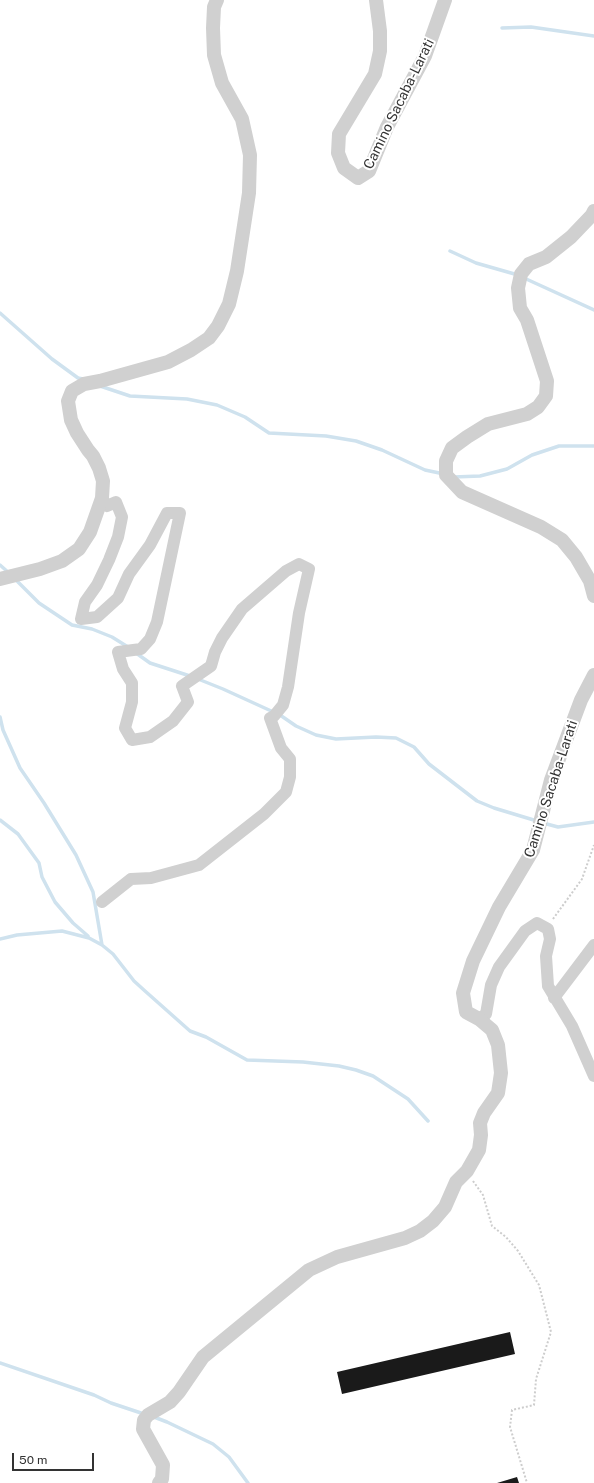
<!DOCTYPE html>
<style>
body{margin:0}
#map{position:relative;width:594px;height:1483px;overflow:hidden;background:#fff;font-family:"Public Sans",sans-serif}
canvas{display:block}
.scale{position:absolute;left:12px;top:1453px;width:82px;height:18px;box-sizing:border-box;border:2px solid #333;border-top:0;padding-left:5px;font-size:12px;line-height:14px;white-space:nowrap;color:#333;-webkit-text-stroke:3px #fff;paint-order:stroke}
</style>
<div id="map">
<canvas width="594" height="1483"></canvas>
<div class="scale">50 m</div>
</div>
<script>
const ctx = document.querySelector('canvas').getContext('2d');
ctx.lineJoin = 'round';
const poly = rows => new Path2D(rows.map(r => 'M' + r).join(''));
function strokePath(path, color, width, dash) { ctx.strokeStyle = color; ctx.lineWidth = width; ctx.lineCap = dash ? 'butt' : 'round'; ctx.setLineDash(dash || []); ctx.stroke(path); }
function fill(path, color) { ctx.fillStyle = color; ctx.fill(path, 'evenodd'); }
function write(font, color, halo, rows, align = 'center') {
  ctx.font = font + ' "Public Sans",sans-serif'; ctx.lineWidth = 4; ctx.setLineDash([]); ctx.textBaseline = 'middle'; ctx.strokeStyle = halo; ctx.fillStyle = color; for (const [text, x, y, turn = 0] of rows) {
    ctx.save(); ctx.translate(x, y); ctx.rotate((+turn || 0) * Math.PI / 180); ctx.textAlign = isNaN(turn) ? turn : align; if (halo) ctx.strokeText(text, 0, 0); ctx.fillText(text, 0, 0); ctx.restore();
  }
}
const stream = poly([
 [502,28,531,27,594,36],
 [450,251,476,263,518,275],
 [524,278,594,310],
 [0,313,52,359,78,378,83,379],
 [100,386,130,396,187,399,217,405,245,417,269,433,326,436,356,441,382,450,425,470,444,474],
 [454,477,480,476,507,469,532,455,559,446,594,446],
 [0,565,9,573],
 [15,579,39,603,72,625,92,629,112,637,128,647],
 [136,653,150,663,190,676],
 [198,679,223,689,280,715,296,726,316,735,336,739,376,737,396,738,414,747,429,764,477,801,494,808,537,821],
 [0,717,3,730,20,768,44,803,76,855,93,892,102,945],
 [0,820,18,834,39,863,42,877,55,902,73,923,88,936],
 [543,823,558,827,594,822],
 [0,939,17,935,62,931,89,938,102,945,113,954,134,981,145,991,190,1031,206,1037,247,1060,303,1062,339,1066,356,1070,373,1076,408,1099,428,1121],
 [0,1363,94,1395,111,1403,144,1414],
 [154,1417,167,1422,213,1444,229,1457,248,1483]
]);
const building = poly([
 [510,1332,515,1354,342,1394,337,1372],
 [517,1477,519,1483,497,1483]
]);
const path = poly([
 [553,919,582,879,594,845],
 [473,1181,483,1195,492,1226,506,1237,518,1251,539,1285,551,1332,536,1379,534,1405,512,1410,510,1427,527,1483]
]);
const minor = poly([
 [102,498,107,506,116,502,122,517,118,537,109,560,97,585,85,602,81,619,97,617,118,598,129,574,150,545,167,513,180,513,157,622,150,639,141,649,118,652,123,669,132,683,132,702,125,728,132,740,150,737,173,721,188,702,182,686,211,666,215,652,222,638,242,609,286,571,299,564,309,569,299,613,288,687,283,705,274,716,270,718,281,748,290,759,290,777,286,792,264,814,199,865,151,878,131,879,102,902],
 [554,998,594,945],
 [479,1019,486,1014,491,985,499,967,525,931,537,923,548,929,550,939,546,956,548,986,572,1026,594,1076]
]);
const tertiary = poly([
 [376,0,380,31,380,51,375,74,339,134,338,153,344,168,358,178,369,171,387,127,425,56,445,0],
 [594,211,592,215,571,237,546,257,529,264,521,274,518,288,520,308,527,320,547,381,546,396,538,407,527,414,488,424,467,437,452,448,446,461,446,475,462,492,541,527,562,540,576,557,590,581,594,596],
 [0,579,40,569,62,561,79,549,90,532,102,498,103,481,99,468,93,456,88,450,77,433,71,420,68,401,72,391,84,384,100,381,168,362,191,350,209,338,218,326,229,304,237,271,249,193,250,155,242,119,222,83,214,55,213,28,214,7,217,0],
 [159,1483,162,1479,163,1465,143,1429,144,1420,148,1415,170,1402,179,1392,203,1357,309,1270,337,1257,405,1238,420,1231,433,1221,445,1207,456,1182,467,1171,479,1150,481,1135,480,1123,484,1113,498,1093,501,1073,498,1045,492,1030,479,1019,466,1012,463,993,473,961,499,907,533,850,551,780,581,700,594,675]
]);
const streetNames = [
 ["Camino Sacaba-Larati",399,104,-64],
 ["Camino Sacaba-Larati",551,789,-72]
];
strokePath(stream, '#cfe2ee', 3.5);
fill(building, '#1a1a1a');
strokePath(path, '#cdcdcd', 2, [2, 2]);
strokePath(minor, '#d0d0d0', 12);
strokePath(tertiary, '#d0d0d0', 14);
write('14px', '#333', '#fff', streetNames);
</script>
